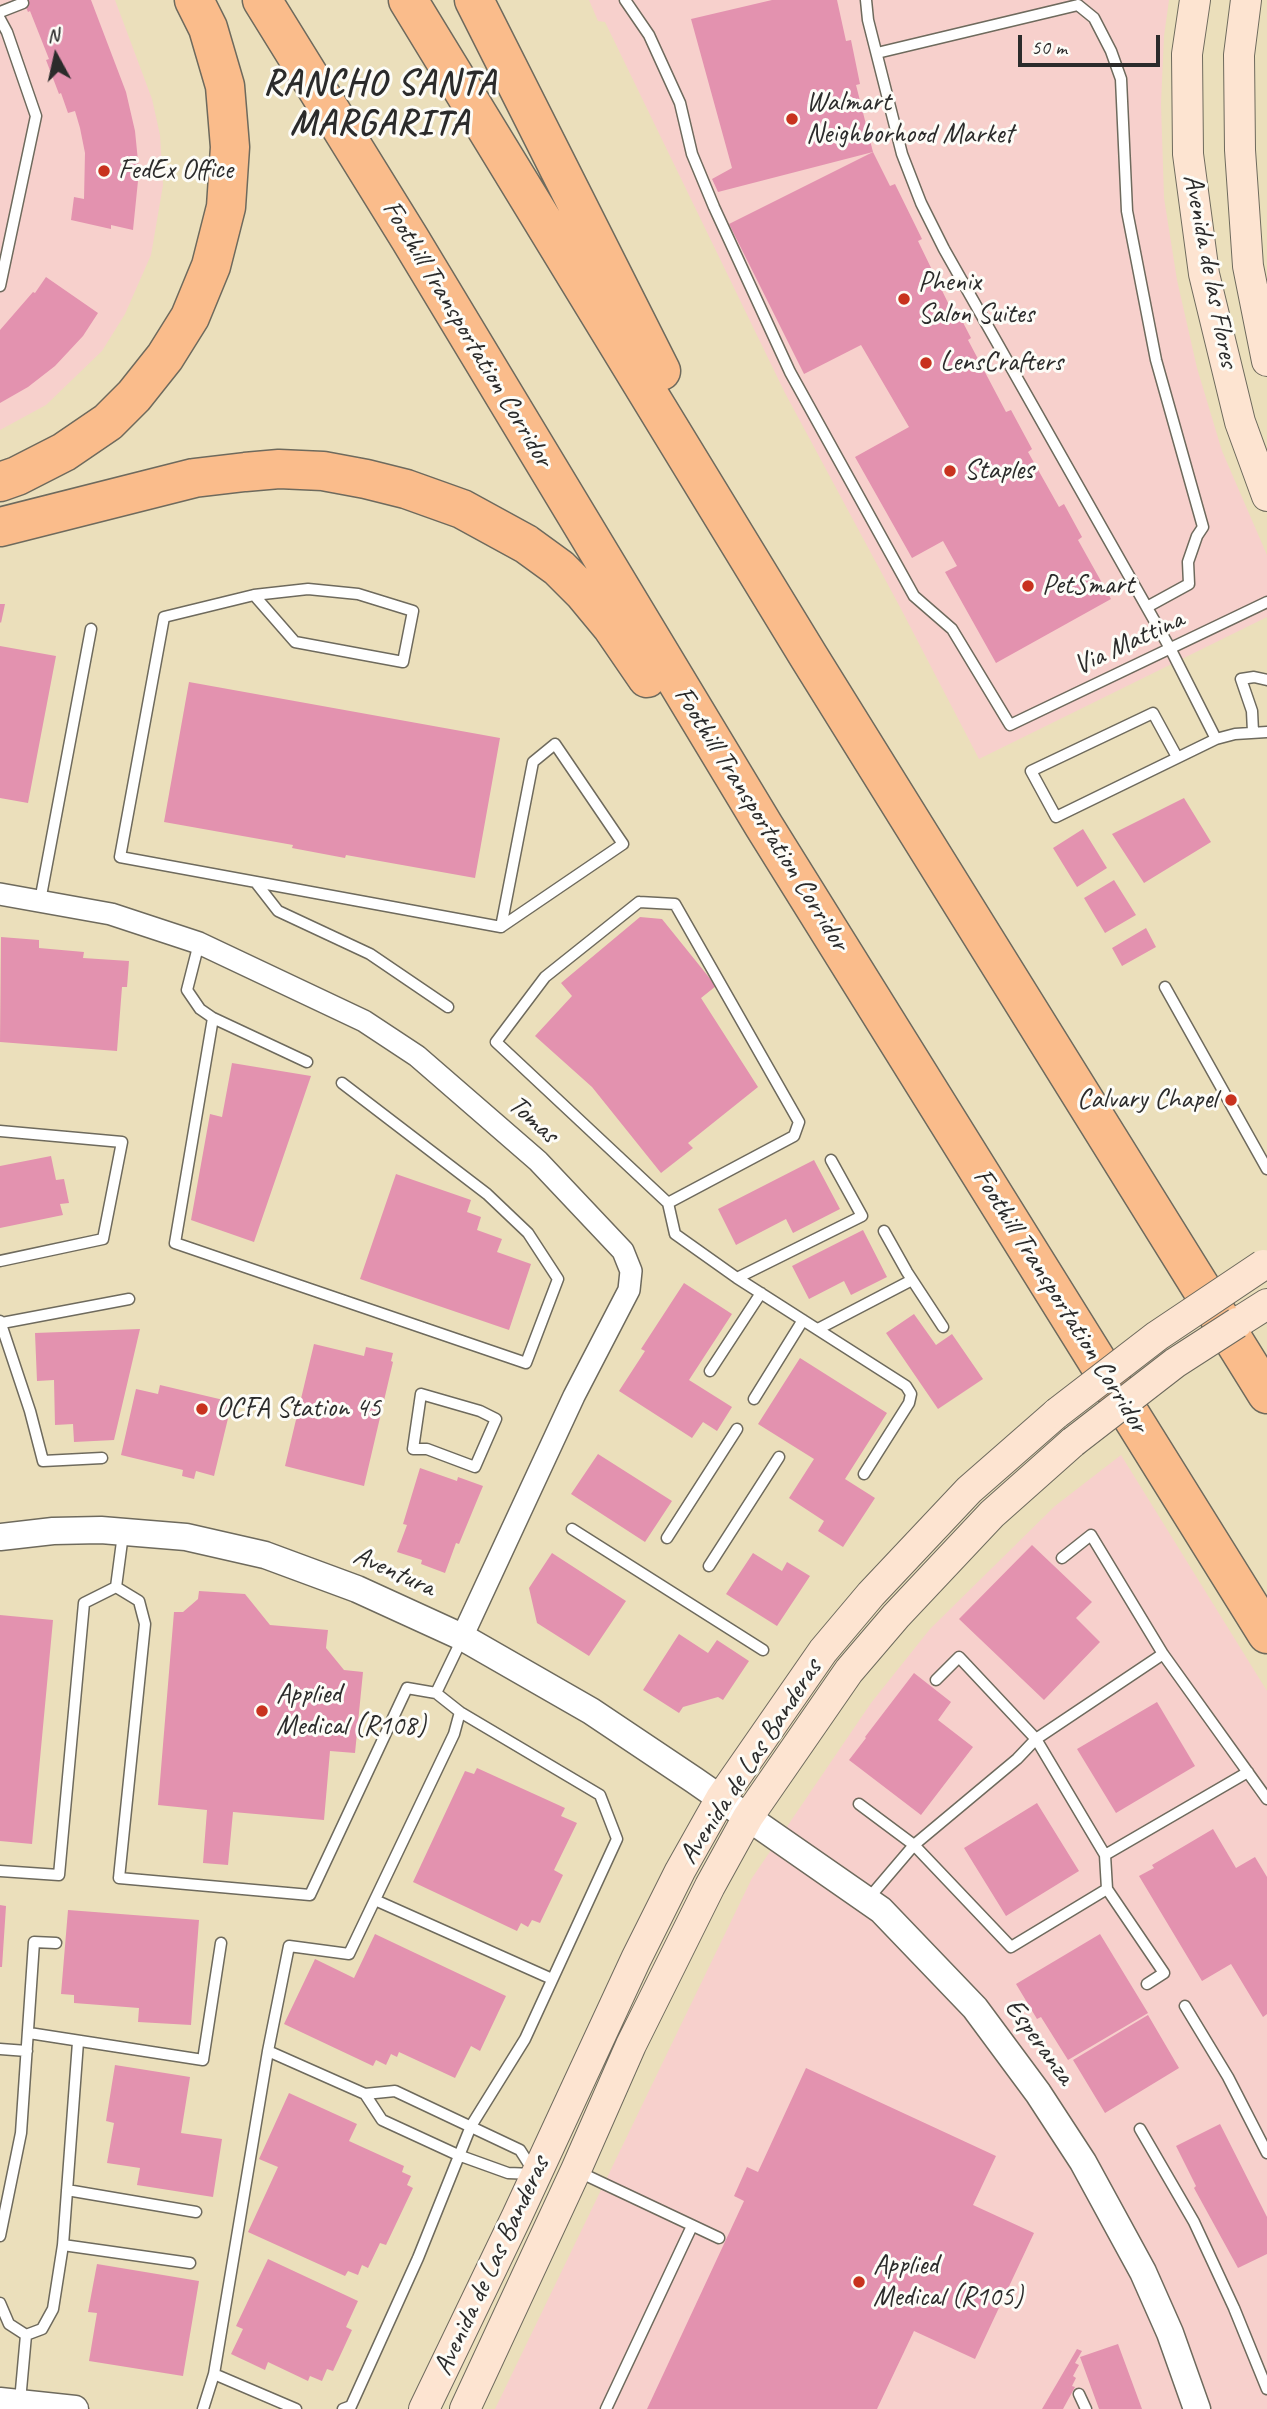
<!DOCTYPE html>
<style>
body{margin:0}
#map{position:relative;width:1267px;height:2409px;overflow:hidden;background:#ebdfbb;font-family:Caveat,sans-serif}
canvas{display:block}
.north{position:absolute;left:21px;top:21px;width:70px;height:70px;-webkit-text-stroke:5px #fdfcf7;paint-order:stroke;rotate:352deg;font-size:19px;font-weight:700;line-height:28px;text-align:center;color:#2b2b2b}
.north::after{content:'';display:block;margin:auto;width:24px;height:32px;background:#2b2b2b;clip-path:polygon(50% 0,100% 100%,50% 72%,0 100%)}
.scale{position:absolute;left:1018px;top:35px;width:142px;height:32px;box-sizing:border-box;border:4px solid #2b2b2b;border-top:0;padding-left:9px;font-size:21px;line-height:24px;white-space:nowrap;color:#2b2b2b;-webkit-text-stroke:5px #fdfcf7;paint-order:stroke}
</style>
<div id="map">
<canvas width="1267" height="2409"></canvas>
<div class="north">N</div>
<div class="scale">50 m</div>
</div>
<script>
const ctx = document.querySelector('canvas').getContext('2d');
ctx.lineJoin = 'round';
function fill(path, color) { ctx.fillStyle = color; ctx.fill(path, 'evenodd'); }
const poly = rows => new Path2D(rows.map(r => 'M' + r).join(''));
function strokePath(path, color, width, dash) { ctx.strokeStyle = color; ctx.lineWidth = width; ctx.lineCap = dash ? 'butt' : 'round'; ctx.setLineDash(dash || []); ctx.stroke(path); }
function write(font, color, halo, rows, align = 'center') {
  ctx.font = font + ' Caveat,sans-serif'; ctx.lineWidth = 6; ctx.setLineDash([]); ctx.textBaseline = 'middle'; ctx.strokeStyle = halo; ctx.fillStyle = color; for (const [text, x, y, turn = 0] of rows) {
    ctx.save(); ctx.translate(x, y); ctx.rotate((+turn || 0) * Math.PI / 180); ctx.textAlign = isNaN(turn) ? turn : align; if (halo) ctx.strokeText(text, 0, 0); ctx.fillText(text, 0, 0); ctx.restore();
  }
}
const built = poly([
 [0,0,115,0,152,99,160,135,163,185,151,255,125,314,102,351,46,405,0,430],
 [589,0,1169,0,1164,36,1161,104,1164,198,1177,280,1197,368,1222,451,1267,555,1267,617,979,759,901,609,785,393,605,22,598,21],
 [1121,1455,1267,1691,1267,2409,495,2409,752,1878,871,1703,930,1629,1055,1506]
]);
const building = poly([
 [23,0,91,0,126,92,135,131,139,171,133,230,111,225,111,229,71,220,74,197,84,199,85,153,80,128,75,111,68,113,61,93,59,94,46,60,49,59,30,11,28,12],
 [772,0,837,0,846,41,851,40,860,84,856,85,873,152,718,192,712,179,732,168,691,19],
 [873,152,890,186,895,184,922,239,918,241,950,307,954,305,971,338,968,340,1006,412,1011,410,1032,449,1028,452,1059,507,1064,504,1082,537,1078,540,1111,599,996,663,945,572,957,566,943,541,912,558,855,457,909,427,861,345,804,374,729,224],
 [46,277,98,313,83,336,55,366,28,387,0,403,0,330,33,292,35,293],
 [0,604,5,604,1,623,0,622],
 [0,646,56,656,28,803,0,798],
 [189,682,500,738,475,878,346,855,345,858,292,848,293,845,164,822],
 [1184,798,1211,842,1144,883,1112,834],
 [1083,829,1107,868,1077,887,1053,848],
 [1114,880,1136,915,1105,933,1084,898],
 [640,917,662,919,716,986,701,998,758,1087,688,1143,693,1148,661,1173,592,1087,535,1036,572,996,561,983],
 [1146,928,1156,947,1122,966,1112,948],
 [1,937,39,940,39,948,84,952,83,958,129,961,127,987,122,987,117,1051,0,1042],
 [232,1063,311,1076,254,1242,191,1220,210,1114,222,1117],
 [51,1156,56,1180,64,1179,69,1203,60,1204,63,1215,0,1228,0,1166],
 [814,1160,840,1209,793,1233,786,1219,736,1245,718,1209],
 [396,1174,471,1200,467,1212,481,1217,477,1230,502,1239,497,1252,531,1264,509,1330,360,1279],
 [863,1230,887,1277,851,1295,844,1281,809,1299,792,1266],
 [684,1283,732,1314,689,1380,732,1407,717,1431,703,1422,692,1438,619,1391,645,1351,641,1349],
 [914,1314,936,1345,952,1334,983,1379,938,1409,886,1333],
 [140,1329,114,1440,74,1442,73,1424,55,1425,54,1380,37,1381,35,1333],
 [314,1344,364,1356,366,1347,393,1353,391,1361,393,1362,364,1486,285,1466],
 [800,1358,887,1413,845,1479,875,1498,843,1547,818,1531,824,1521,789,1498,814,1459,758,1424],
 [160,1385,232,1402,214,1476,196,1471,194,1479,182,1476,183,1470,121,1455,136,1389,158,1394],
 [598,1454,672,1501,645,1542,571,1494],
 [420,1468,457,1481,458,1477,483,1486,459,1544,456,1543,445,1573,421,1564,422,1560,397,1552,407,1525,403,1524],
 [1032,1545,1092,1602,1076,1618,1100,1642,1044,1700,959,1619],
 [552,1553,626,1601,589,1656,537,1623,529,1588],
 [753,1553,782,1571,787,1562,810,1576,777,1626,726,1594],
 [199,1591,245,1594,270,1625,328,1630,326,1648,344,1670,363,1672,355,1753,330,1751,324,1820,233,1812,228,1865,203,1863,207,1810,158,1805,174,1612,183,1612,198,1599],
 [0,1615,53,1620,32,1844,0,1841],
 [679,1634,708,1653,717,1640,749,1661,723,1700,718,1697,683,1707,679,1713,643,1690],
 [914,1673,951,1702,938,1720,973,1747,921,1815,849,1760,866,1738,865,1737],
 [1157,1702,1195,1766,1116,1813,1077,1749],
 [477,1768,565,1808,561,1816,577,1823,554,1870,563,1875,540,1923,532,1920,528,1927,521,1923,517,1931,413,1882,465,1771,474,1774],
 [1037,1803,1079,1871,1006,1916,964,1848],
 [1213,1829,1236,1868,1255,1857,1267,1877,1267,2014,1263,2017,1231,1964,1202,1981,1139,1876,1154,1868,1152,1865],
 [0,1905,6,1906,2,1967,0,1967],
 [68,1910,199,1920,191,2025,138,2022,139,2008,74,2003,74,1995,61,1994],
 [375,1934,506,1996,480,2051,471,2046,455,2078,399,2052,397,2057,391,2054,386,2065,376,2060,373,2066,284,2024,315,1959,354,1978],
 [1100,1934,1148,2013,1068,2060,1041,2017,1037,2019,1016,1984],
 [1148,2015,1179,2068,1105,2113,1073,2060],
 [115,2065,190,2077,181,2133,222,2139,213,2197,137,2185,140,2168,107,2163,114,2123,106,2121],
 [806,2068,996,2156,973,2205,1034,2233,975,2359,914,2331,877,2409,647,2409,744,2201,734,2196,747,2167,758,2172],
 [289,2093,357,2124,349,2141,404,2166,402,2172,411,2176,407,2185,413,2188,386,2245,380,2243,368,2268,362,2265,358,2275,348,2271,345,2276,248,2232,278,2167,259,2159],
 [1220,2124,1267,2217,1267,2254,1238,2268,1194,2188,1196,2186,1176,2146],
 [268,2259,358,2301,346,2327,352,2330,333,2371,327,2369,322,2381,310,2376,308,2381,268,2362,265,2370,231,2354,243,2329,236,2326],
 [97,2264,199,2281,183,2376,89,2361,97,2313,88,2312],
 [1118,2344,1142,2409,1099,2409,1080,2357],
 [1077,2349,1082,2351,1075,2363,1079,2365,1073,2376,1076,2378,1072,2386,1075,2387,1063,2409,1042,2409]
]);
const service = poly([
 [625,0,649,35,680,103,692,154,714,207,790,372,914,596,952,629,1010,725,1267,602],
 [866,0,868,20,902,154,921,203,944,249,1171,650,1216,739],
 [1078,5,1094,18,1111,51,1121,79,1127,211,1156,360,1203,527,1197,536,1188,562,1189,584,1147,607],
 [0,12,23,3],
 [0,19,7,32,36,116,0,286],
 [877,53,1078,5],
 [254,595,295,642,403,662,413,611,358,594,308,589,254,595,164,617,120,857,501,927,623,844,555,744,533,762,501,927],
 [1253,732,1252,711,1241,679,1254,677,1267,680],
 [1177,757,1153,713,1031,771,1056,817,1216,739,1235,734,1267,732],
 [257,884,278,911,370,954,448,1007],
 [40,901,91,629],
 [639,902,675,904,799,1122,794,1136,668,1203,496,1042,545,977,639,902],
 [199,943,187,990,200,1009,213,1018,307,1062],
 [1165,987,1267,1169],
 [213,1018,175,1243,526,1363,558,1279,528,1233,487,1194,342,1083],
 [0,1131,122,1142,103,1239,0,1261],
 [668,1203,675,1234,737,1278,906,1386,911,1394,909,1403,864,1474],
 [884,1231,907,1272,943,1327],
 [737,1278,862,1216,831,1160],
 [0,1321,30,1411,43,1461,102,1458],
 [2,1323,129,1299],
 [818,1329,912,1280],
 [710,1371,761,1293],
 [421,1394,480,1411,496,1419,475,1467,427,1449,413,1449,421,1394],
 [754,1399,803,1320],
 [572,1529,763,1650],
 [667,1538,737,1429],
 [1062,1558,1091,1535,1163,1654,1267,1799],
 [709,1566,779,1457],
 [116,1587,139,1601,145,1624,119,1878,310,1895,407,1688,436,1693,460,1712,600,1795,617,1839,525,2039,471,2126,418,2258,351,2406,343,2409],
 [116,1587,123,1534],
 [936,1680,959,1657,1036,1739,1105,1855,1107,1889,1164,1973,1147,1984],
 [436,1693,462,1639],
 [859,1804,914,1845,1011,1947,1107,1889],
 [1105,1855,1248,1772],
 [0,1871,59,1875,84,1603,116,1587],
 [868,1899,914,1845,1017,1759,1036,1739,1163,1654],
 [375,1900,552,1979],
 [1185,2006,1228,2077,1267,2153],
 [29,2033,203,2060,221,1943],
 [0,2049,27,2051],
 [268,2051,365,2094,395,2091,520,2150,534,2172],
 [365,2094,382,2120,458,2155,508,2173,533,2174],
 [1140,2129,1194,2222,1234,2308,1267,2389],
 [579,2172,719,2238],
 [67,2190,196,2212],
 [0,2236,21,2133,34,1942,56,1943],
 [63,2245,190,2263],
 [0,2303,9,2324,26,2335,42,2329,53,2309,63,2245,78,2042],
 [214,2374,296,2409],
 [1079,2394,1086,2409],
 [20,2401,26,2335],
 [203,2409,214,2374,268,2051,289,1946,349,1954,454,1734,460,1712],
 [606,2409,692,2226]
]);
const minor = poly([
 [0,894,111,914,199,943,364,1021,417,1056,538,1161,623,1251,631,1271,629,1290,574,1396,462,1637]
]);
const tertiary = poly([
 [0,1537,53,1531,101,1530,186,1537,265,1555,357,1589,462,1637,591,1711,694,1780,881,1910,975,2008,1038,2093,1083,2162,1143,2272,1170,2333,1197,2409],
 [0,2401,75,2409]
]);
const secondary = poly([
 [1195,0,1187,54,1188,154,1204,274,1240,422,1267,496],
 [1246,0,1239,55,1240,150,1248,266,1267,361],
 [1237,1323,1267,1304],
 [424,2409,517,2216,636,1959,680,1871,721,1798,823,1651,871,1594,969,1490,1057,1413],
 [465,2409,576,2170,631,2045,710,1886,748,1817,849,1671,896,1616,992,1514,1073,1442]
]);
const motorway = poly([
 [262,0,410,239,764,826,1267,1634],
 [408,0,809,657,1267,1394],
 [474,0,661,371],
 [0,482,17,476,64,452,108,422,134,396,165,357,190,317,211,266,226,207,230,147,225,86,208,28,194,0],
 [0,527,194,478,245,472,279,469,323,471,366,479,406,489,462,509,526,544,559,568,583,592,612,627,647,678]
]);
const secondaryBridge = poly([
 [1057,1413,1157,1336,1263,1265],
 [1073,1442,1175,1363,1237,1323]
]);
const markers = [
 [792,119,7,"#c8321e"],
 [104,171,7,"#c8321e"],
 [904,299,7,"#c8321e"],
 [926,363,7,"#c8321e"],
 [950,471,7,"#c8321e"],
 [1028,586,7,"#c8321e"],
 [1231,1100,7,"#c8321e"],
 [202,1409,7,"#c8321e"],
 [262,1711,7,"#c8321e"],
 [859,2282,7,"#c8321e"]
];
const poiNames = [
 ["Walmart",806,103],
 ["Neighborhood Market",806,135],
 ["FedEx Office",118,171],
 ["Phenix",918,283],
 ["Salon Suites",918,315],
 ["LensCrafters",940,363],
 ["Staples",964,471],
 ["PetSmart",1042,586],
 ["Calvary Chapel",1217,1100,"right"],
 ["OCFA Station 45",216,1409],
 ["Applied",276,1695],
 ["Medical (R108)",276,1727],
 ["Applied",873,2266],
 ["Medical (R105)",873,2298]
];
const streetNames = [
 ["Avenida de las Flores",1210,271,79],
 ["Foothill Transportation Corridor",467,334,59],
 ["Via Mattina",1129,643,-25],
 ["Foothill Transportation Corridor",761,819,58],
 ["Tomas",533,1120,42],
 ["Foothill Transportation Corridor",1060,1301,58],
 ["Aventura",394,1572,24],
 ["Avenida de Las Banderas",751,1762,-57],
 ["Esperanza",1039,2042,54],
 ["Avenida de Las Banderas",492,2266,-65]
];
const districtNames = [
 ["RANCHO SANTA",380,85],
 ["MARGARITA",380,125]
];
fill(built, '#f7d0cc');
fill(building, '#e392af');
strokePath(service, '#6e6a5d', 13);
strokePath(minor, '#6e6a5d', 24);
strokePath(tertiary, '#6e6a5d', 29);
strokePath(secondary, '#6e6a5d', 32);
strokePath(motorway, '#6e6a5d', 41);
strokePath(service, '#fff', 10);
strokePath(minor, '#fff', 21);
strokePath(tertiary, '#fff', 26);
strokePath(secondary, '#fde4d1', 30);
strokePath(motorway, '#fabc8b', 38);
strokePath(secondaryBridge, '#6e6a5d', 32, []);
strokePath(secondaryBridge, '#fde4d1', 30);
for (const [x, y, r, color] of markers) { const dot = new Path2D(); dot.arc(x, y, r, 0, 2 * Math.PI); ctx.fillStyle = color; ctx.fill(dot); strokePath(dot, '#fdfcf7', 2.5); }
write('28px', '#2b2b2b', '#fdfcf7', poiNames, 'left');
write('28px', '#2b2b2b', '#fdfcf7', streetNames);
ctx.letterSpacing = '2px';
write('bold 35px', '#2b2b2b', '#fdfcf7', districtNames);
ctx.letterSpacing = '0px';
</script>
